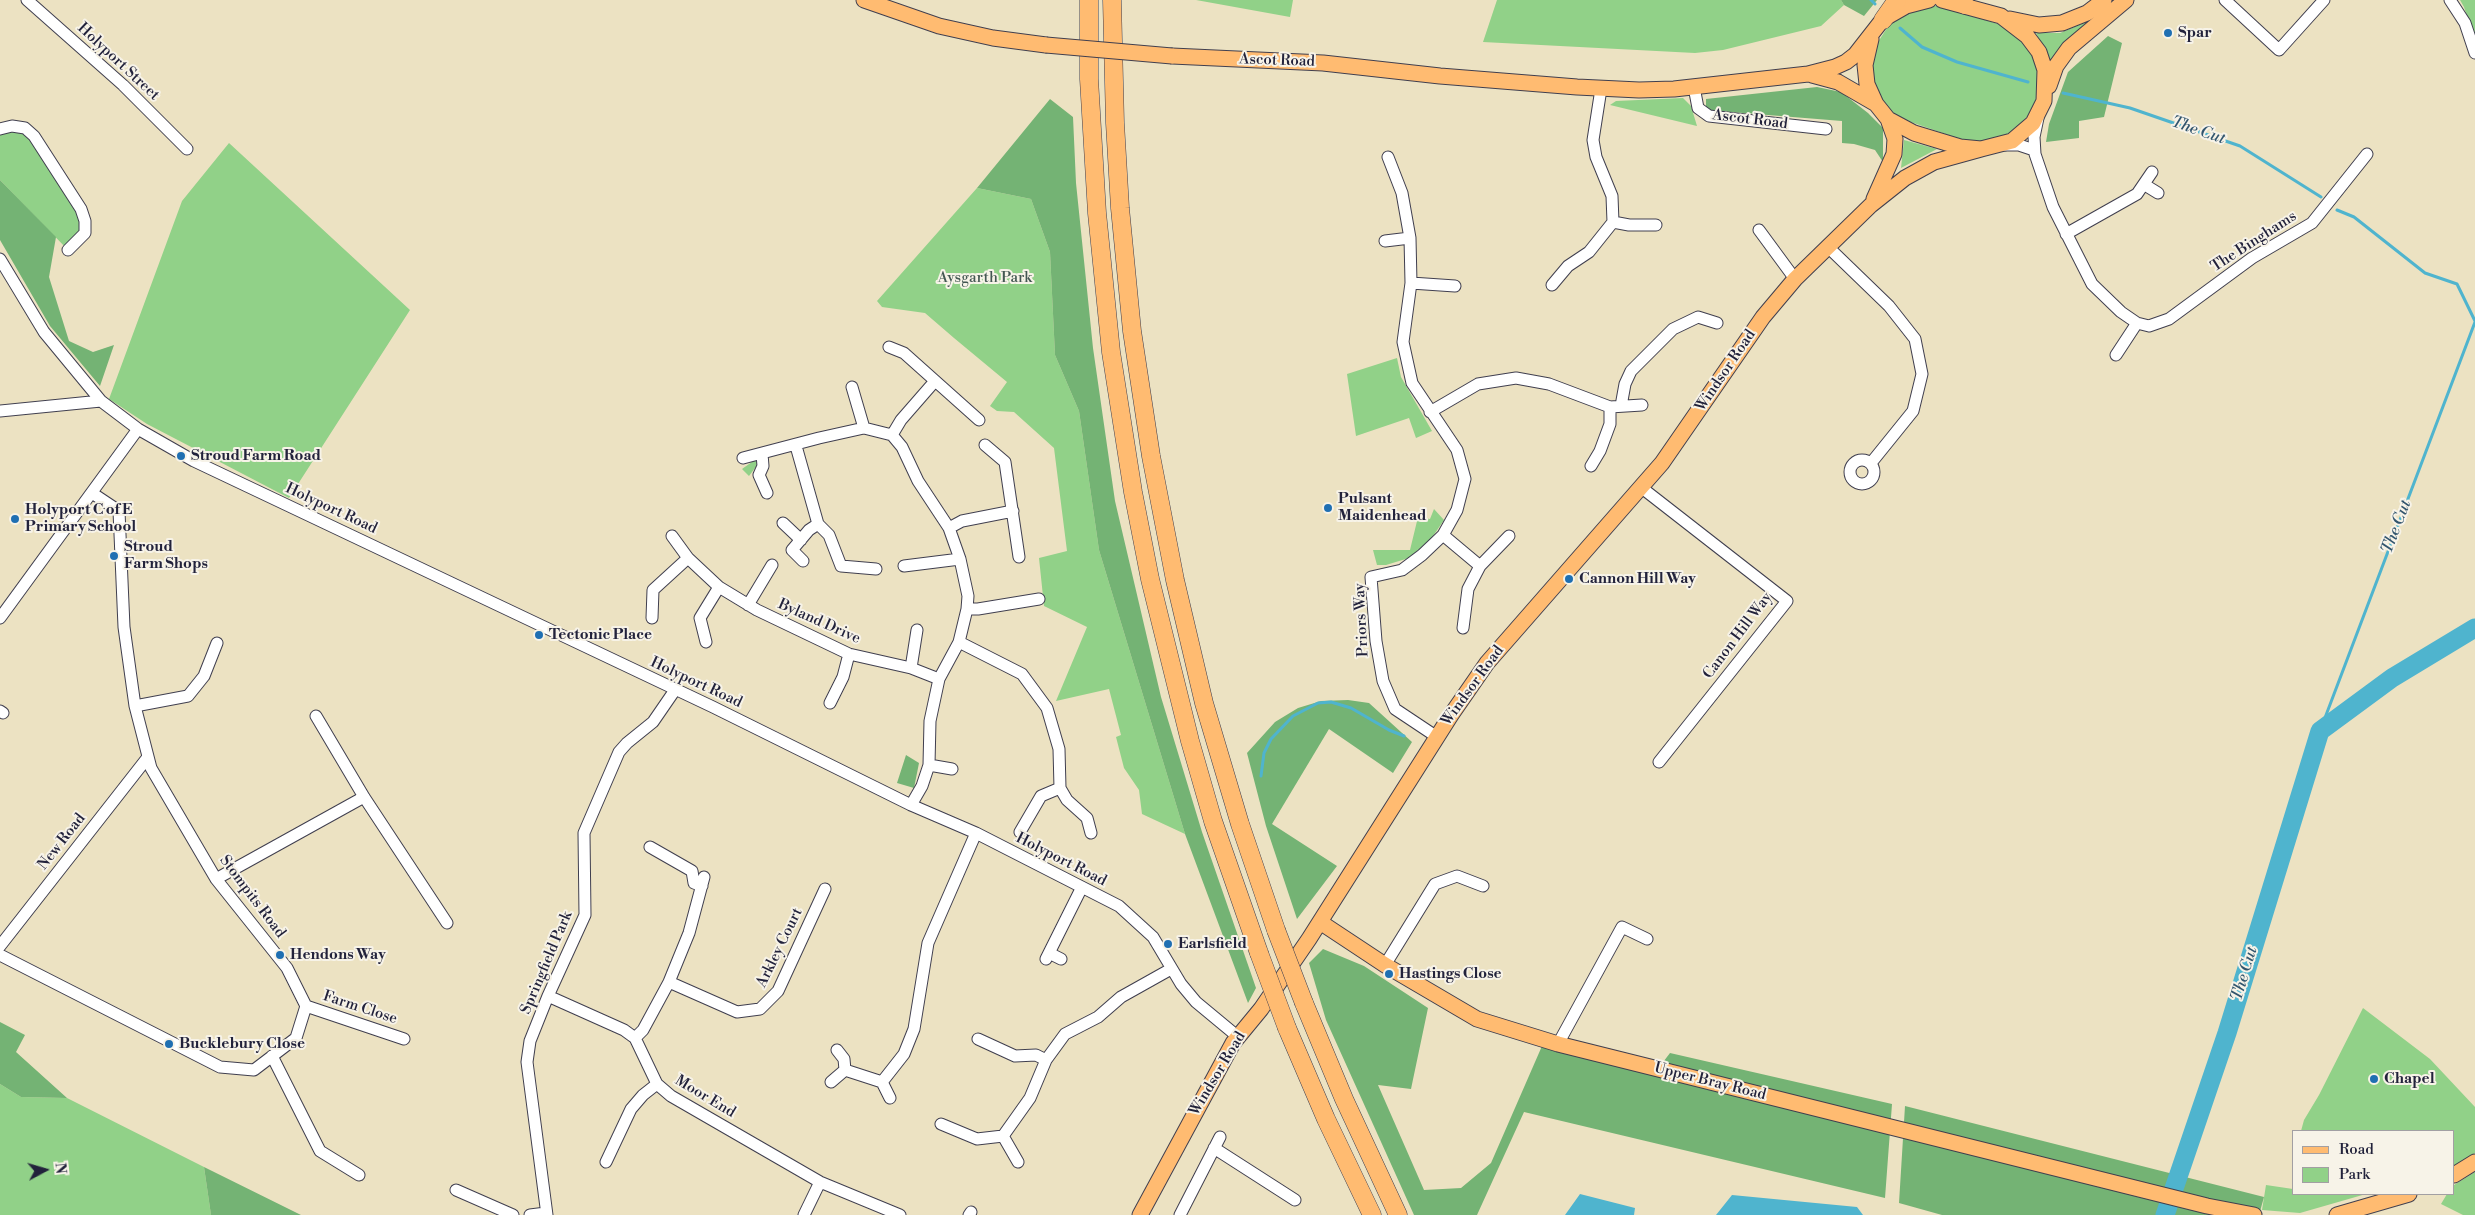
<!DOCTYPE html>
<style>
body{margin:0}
#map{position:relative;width:2475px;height:1215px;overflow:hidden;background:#ece2c2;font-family:"Libre Bodoni",serif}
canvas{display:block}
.legend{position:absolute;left:2292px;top:1130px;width:162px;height:65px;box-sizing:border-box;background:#f7f3e8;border:1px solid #a29fa3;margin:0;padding:6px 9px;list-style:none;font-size:15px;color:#22223b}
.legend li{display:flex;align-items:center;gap:10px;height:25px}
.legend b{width:25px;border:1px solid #a29fa3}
.north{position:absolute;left:20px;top:1145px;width:50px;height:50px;-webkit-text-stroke:4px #f7f3e8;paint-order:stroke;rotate:84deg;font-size:14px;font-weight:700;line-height:20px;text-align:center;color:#22223b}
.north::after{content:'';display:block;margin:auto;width:18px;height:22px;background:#22223b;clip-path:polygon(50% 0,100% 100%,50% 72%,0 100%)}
</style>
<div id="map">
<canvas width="2475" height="1215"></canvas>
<ul class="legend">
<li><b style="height:6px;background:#ffbb71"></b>Road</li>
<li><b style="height:14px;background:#91d188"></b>Park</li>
</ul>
<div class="north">N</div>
</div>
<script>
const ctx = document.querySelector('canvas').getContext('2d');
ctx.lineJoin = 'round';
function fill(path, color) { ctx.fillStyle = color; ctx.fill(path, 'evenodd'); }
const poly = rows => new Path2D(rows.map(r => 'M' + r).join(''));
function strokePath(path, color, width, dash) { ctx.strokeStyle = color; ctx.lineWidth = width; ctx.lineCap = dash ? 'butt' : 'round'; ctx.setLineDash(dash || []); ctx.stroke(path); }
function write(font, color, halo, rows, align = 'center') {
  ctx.font = font + ' "Libre Bodoni",serif'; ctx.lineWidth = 4; ctx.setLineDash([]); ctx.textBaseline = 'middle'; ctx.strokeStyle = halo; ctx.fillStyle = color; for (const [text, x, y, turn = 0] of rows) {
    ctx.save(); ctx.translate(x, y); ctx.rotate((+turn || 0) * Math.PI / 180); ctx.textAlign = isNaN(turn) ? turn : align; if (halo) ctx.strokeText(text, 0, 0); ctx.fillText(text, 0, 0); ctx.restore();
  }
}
const green = poly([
 [1196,0,1293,0,1290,17],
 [1497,0,1841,0,1844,5,1821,26,1723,50,1695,53,1483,42],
 [2460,0,2475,0,2475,43,2464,7],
 [1930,6,1939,6,2008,27,2030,47,2038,71,2038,94,2029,115,2012,132,1991,141,1975,142,1960,139,1899,118,1883,103,1874,82,1872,67,1878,42,1887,28,1899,15],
 [2096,18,2051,63,2036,33,2060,33],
 [1683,98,1691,106,1697,126,1610,105,1616,101],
 [25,128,81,209,85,233,68,250,0,180,0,129],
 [1904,140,1937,149,1901,168],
 [229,143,410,310,289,498,147,424,109,399,182,201],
 [977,188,1031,199,1050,252,1055,355,1079,411,1099,550,1185,834,1142,814,1139,790,1124,768,1116,737,1121,735,1109,689,1056,701,1087,627,1044,606,1039,558,1067,551,1054,448,1014,412,997,411,990,406,1007,382,954,338,925,313,882,307,877,301],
 [1397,358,1401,377,1432,431,1416,438,1409,418,1356,436,1347,374],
 [756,459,758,464,749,476,742,469],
 [1434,509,1444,520,1431,539,1409,558,1386,565,1377,565,1373,550,1410,550,1418,517,1430,519],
 [2363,1008,2430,1059,2475,1107,2475,1153,2454,1168,2454,1131,2301,1131,2304,1120,2319,1095],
 [0,1084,21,1097,67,1098,204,1167,211,1215,0,1215],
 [2294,1153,2294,1194,2366,1194,2300,1213,2262,1210,2266,1185,2293,1189],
 [2475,1172,2475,1215,2463,1215,2441,1204,2447,1194,2454,1194,2454,1185]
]);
const forest = poly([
 [1841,0,1877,0,1864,16,1844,5],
 [2108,36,2122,43,2104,117,2079,121,2079,138,2046,142,2049,124,2068,72],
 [1817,87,1841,92,1868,113,1883,128,1883,162,1875,150,1854,144,1842,143,1842,121,1706,110,1706,99],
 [1050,99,1073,117,1076,183,1093,348,1115,501,1161,697,1202,832,1256,988,1248,1003,1185,834,1099,550,1079,411,1055,355,1050,252,1031,199,977,188],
 [0,180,56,237,49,277,69,341,93,352,114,345,100,386,50,326,0,240],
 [1348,700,1369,703,1412,742,1393,773,1329,729,1272,824,1337,866,1297,919,1266,826,1247,753,1275,722,1298,708,1321,701],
 [906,755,919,763,914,788,897,783],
 [1323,949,1364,966,1428,1008,1411,1089,1378,1085,1424,1190,1461,1188,1491,1163,1542,1046,1654,1074,1670,1053,1892,1104,1885,1198,1524,1112,1477,1215,1414,1215,1326,1020,1309,963],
 [0,1022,25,1035,16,1052,67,1098,21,1097,0,1084],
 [1905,1106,2264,1197,2259,1215,1942,1215,1899,1203],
 [204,1167,301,1215,211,1215]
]);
const water = poly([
 [1580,1194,1635,1208,1634,1215,1565,1215],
 [1732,1195,1857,1207,1863,1215,1716,1215]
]);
const stream = poly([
 [1871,0,1875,4],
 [1900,28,1922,47,1957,62,2028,82],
 [2063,93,2130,108,2240,146,2321,197],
 [2337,210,2354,217,2425,273,2457,284,2475,321],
 [2320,731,2475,322],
 [1261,776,1264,753,1271,739,1293,716,1318,703,1331,702,1351,708,1389,730,1404,736]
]);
const river = poly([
 [2165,1215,2227,1033,2320,731,2392,678,2475,628]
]);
const minor = poly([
 [27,0,123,85,187,149],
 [2225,0,2279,50,2324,0],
 [2450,0,2465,23,2475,53],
 [1694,87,1698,108,1709,116,1826,129],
 [2038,118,2034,137,2035,154,2053,207,2092,284,2121,312,2137,323,2149,326,2169,319,2252,258,2312,223,2367,154],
 [0,129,12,126,25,128,34,136,81,209,85,221,85,233,68,250],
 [2005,145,2019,145,2034,150],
 [1388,157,1402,193,1410,238,1411,283,1403,342,1412,383,1457,450,1465,479,1457,510,1443,535,1422,555,1402,570,1371,577,1376,641,1383,681,1395,709,1437,737],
 [2145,185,2158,193],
 [1613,222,1629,225,1656,225],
 [1759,230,1795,279],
 [2066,234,2137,194,2152,172],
 [1385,241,1410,238],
 [1828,247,1889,306,1915,339,1922,374,1913,411,1871,463],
 [0,259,44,332,101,401,138,429,194,461,713,707,911,805,976,833,1119,906,1153,937,1181,984,1196,1002,1237,1036],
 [1411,283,1455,286],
 [1552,285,1568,266,1589,252,1613,222,1612,196,1596,157,1593,140,1601,89],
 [889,347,904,353,979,420],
 [2116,355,2137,323],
 [852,387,864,428],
 [1621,406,1625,384,1631,371,1673,329,1698,317,1717,323],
 [0,411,101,401],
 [1430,412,1478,384,1516,378,1549,384,1610,407,1642,405],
 [892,435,901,420,935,381],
 [985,445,1005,462,1019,557],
 [796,446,818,524,829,535,841,566,876,569],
 [762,454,763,466,759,475,767,493],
 [743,458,819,438,864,428,892,435,902,447,918,481,949,528,960,559,968,596,967,609,959,642,939,679,930,721,929,765,922,786,911,805],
 '1850 472a12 12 0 1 1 24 0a12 12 0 1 1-24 0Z',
 [1591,466,1600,451,1610,424,1610,407],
 [1642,488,1787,601,1659,762],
 [783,523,801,540],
 [949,528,962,521,1013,511],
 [1443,535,1480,566],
 [672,536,688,558,719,587,757,610,849,654,911,668,939,679],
 [803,561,792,550,809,530,818,524],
 [904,566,960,559],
 [748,605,772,565],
 [967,609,978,609,1039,599],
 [0,618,138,429],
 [652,618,653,590,688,558],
 [1463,628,1468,589,1480,566,1509,536],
 [706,642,700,618,719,587],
 [959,642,1022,674,1047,708,1059,749,1060,788,1067,800,1087,818,1091,833],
 [911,668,917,630],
 [830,703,843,677,849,654],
 [135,706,188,696,204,676,217,643],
 [0,711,3,713],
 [316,716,364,797,447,923],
 [929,765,952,769],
 [1020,832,1041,796,1060,788],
 [650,847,692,871,694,883,702,886],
 [216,879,364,797],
 [0,946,148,757],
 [1049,953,1061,959],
 [0,955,220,1067,254,1070,296,1038,306,1006,287,968,216,879,151,768,135,706,124,627,119,511,92,493],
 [1046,959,1082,887],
 [1385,965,1435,884,1457,876,1483,886],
 [669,982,737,1012,760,1009,778,991,825,889],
 [548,996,624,1030,635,1038,657,1084,671,1096,820,1182,900,1215],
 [306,1006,404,1039],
 [635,1038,643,1030,669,982,689,933,704,877],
 [978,1039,1015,1056,1036,1055,1046,1060],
 [1558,1044,1622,927,1647,939],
 [272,1056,320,1151,359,1175],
 [845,1070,882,1082,890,1098],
 [831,1082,845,1070,844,1059,837,1050],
 [882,1082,904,1054,914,1029,928,943,976,833],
 [941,1124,977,1139,1003,1136,1018,1162],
 [1003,1136,1030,1098,1046,1060,1065,1034,1098,1017,1121,997,1171,969],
 [1214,1148,1295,1200],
 [606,1162,631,1109,643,1095,657,1084],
 [456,1190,513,1215],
 [530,1215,546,1213],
 [547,1215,527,1062,530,1041,548,996,585,915,584,833,619,752,627,743,653,722,675,690],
 [804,1215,820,1182],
 [969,1215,971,1212],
 [1180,1215,1220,1137]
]);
const major = poly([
 [864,0,939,26,993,38,1046,45],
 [1885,18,1906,6,1929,0],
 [2010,19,2039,25,2062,23,2087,13,2104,0],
 [1871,39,1865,65,1867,84,1876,104,1888,119,1914,133,1960,147,1981,149,2012,141,2033,123,2044,101,2045,70,2039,52,2027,36,2001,16,1942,0],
 [1172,56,1323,63,1440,76,1577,87,1639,90,1674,89,1808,74,1835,67,1846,62,1855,55,1880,23],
 [1812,75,1838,82,1876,104],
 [2049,86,2056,66,2069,48,2126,0],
 [1874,199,1894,154,1895,139,1888,119],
 [1320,922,1385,965,1477,1019,1558,1044,2207,1206,2254,1215],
 [2454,1175,2475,1162],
 [1140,1215,1233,1043,1261,1009,1309,939,1451,715,1487,663,1662,463,1763,317,1795,279,1871,205,1905,178,1934,162,1981,149],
 [2337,1215,2409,1194]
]);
const highway = poly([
 [1089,0,1089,79,1097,213,1111,352,1133,492,1150,579,1190,741,1213,821,1259,953],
 [1112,0,1115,123,1120,208,1132,331,1151,456,1175,580,1204,703,1240,824,1276,930],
 [1958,0,1965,5],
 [1883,20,1897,0],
 [1304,1003,1344,1099,1398,1215],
 [1287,1028,1326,1119,1372,1215]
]);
const majorBridge = poly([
 [1046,45,1172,56]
]);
const highwayBridge = poly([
 [1276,930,1304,1003],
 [1259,953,1287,1028]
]);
const markers = [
 [2168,33,5,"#1f6fb2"],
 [181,456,5,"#1f6fb2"],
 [1328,508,5,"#1f6fb2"],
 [15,519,5,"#1f6fb2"],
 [114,556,5,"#1f6fb2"],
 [1569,579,5,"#1f6fb2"],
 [539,635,5,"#1f6fb2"],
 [1168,944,5,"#1f6fb2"],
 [280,955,5,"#1f6fb2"],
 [1389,974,5,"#1f6fb2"],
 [169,1044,5,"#1f6fb2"],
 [2374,1079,5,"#1f6fb2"]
];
const poiNames = [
 ["Spar",2178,33],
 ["Stroud Farm Road",191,456],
 ["Pulsant",1338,499],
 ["Maidenhead",1338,516],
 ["Holyport C of E",25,510],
 ["Primary School",25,527],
 ["Stroud",124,547],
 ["Farm Shops",124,564],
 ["Cannon Hill Way",1579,579],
 ["Tectonic Place",549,635],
 ["Earlsfield",1178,944],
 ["Hendons Way",290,955],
 ["Hastings Close",1399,974],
 ["Bucklebury Close",179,1044],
 ["Chapel",2384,1079]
];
const streetNames = [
 ["Ascot Road",1277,61,2],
 ["Holyport Street",118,62,43],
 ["Ascot Road",1750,120,7],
 ["The Binghams",2254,242,-33],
 ["Windsor Road",1726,371,-56],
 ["Holyport Road",331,509,25],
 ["Priors Way",1362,620,-93],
 ["Byland Drive",819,622,24],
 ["Canon Hill Way",1738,636,-53],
 ["Holyport Road",696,683,25],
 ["Windsor Road",1473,686,-54],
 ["New Road",62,842,-52],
 ["Holyport Road",1061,860,27],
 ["Stompits Road",252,897,53],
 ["Arkley Court",780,948,-64],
 ["Springfield Park",547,963,-67],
 ["Farm Close",360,1008,18],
 ["Windsor Road",1218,1074,-59],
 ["Upper Bray Road",1710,1082,14],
 ["Moor End",705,1097,31]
];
const parkNames = [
 ["Aysgarth Park",985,278]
];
const waterNames = [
 ["The Cut",2198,131,19],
 ["The Cut",2397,527,-69],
 ["The Cut",2245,974,-73]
];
fill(green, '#91d188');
fill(forest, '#74b374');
fill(water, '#4fb4ce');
strokePath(stream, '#4fb4ce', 3);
strokePath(river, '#4fb4ce', 19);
strokePath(minor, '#403f4f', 13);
strokePath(major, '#403f4f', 17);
strokePath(highway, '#403f4f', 19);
strokePath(minor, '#fff', 11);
strokePath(major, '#ffbb71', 15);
strokePath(highway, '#ffbb71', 18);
strokePath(majorBridge, '#403f4f', 17, []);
strokePath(highwayBridge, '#403f4f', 19, []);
strokePath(majorBridge, '#ffbb71', 15);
strokePath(highwayBridge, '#ffbb71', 18);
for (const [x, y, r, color] of markers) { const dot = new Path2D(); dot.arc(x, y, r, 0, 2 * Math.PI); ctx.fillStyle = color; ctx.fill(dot); strokePath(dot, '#f7f3e8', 2); }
write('bold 15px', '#22223b', '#f7f3e8', poiNames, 'left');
write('15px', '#22223b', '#f7f3e8', streetNames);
write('15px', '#435752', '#f7f3e8', parkNames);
write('italic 16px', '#32556e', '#f7f3e8', waterNames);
</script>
